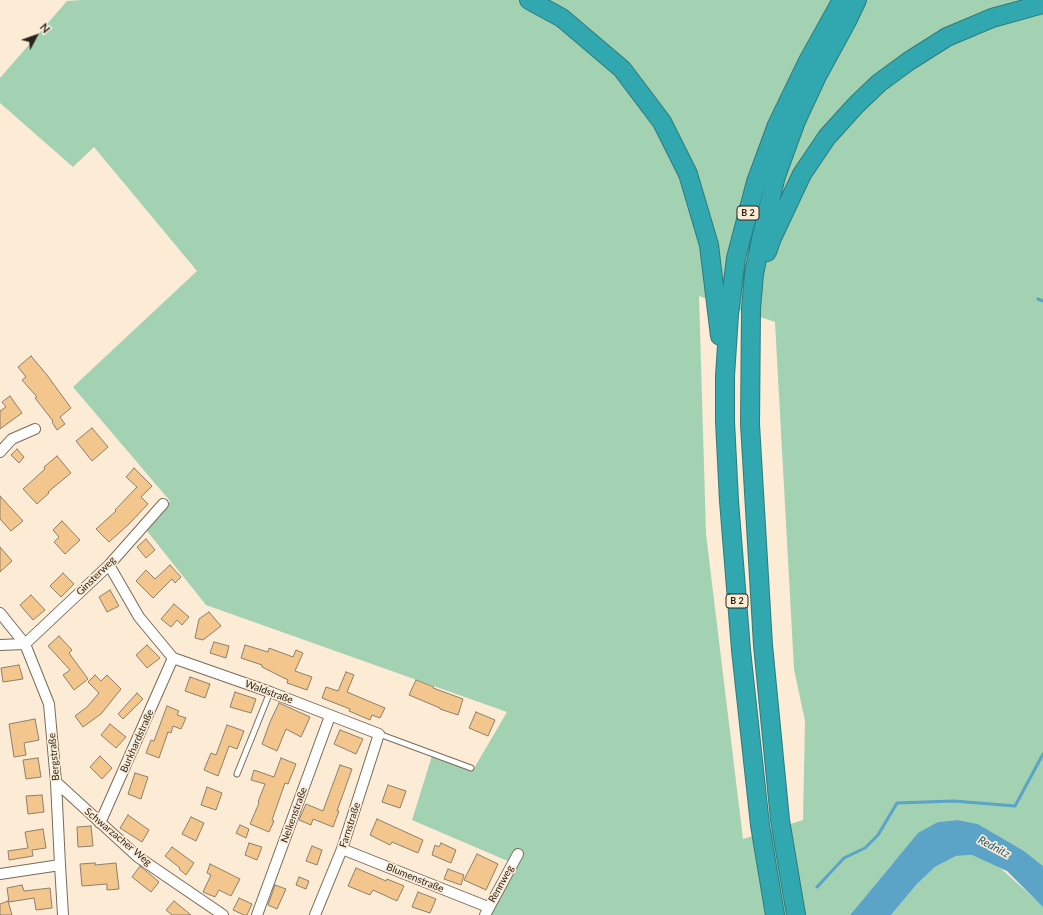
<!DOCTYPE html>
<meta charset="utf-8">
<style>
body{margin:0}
#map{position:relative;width:1043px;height:915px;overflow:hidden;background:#fcebd5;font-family:Lato,sans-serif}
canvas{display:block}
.north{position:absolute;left:16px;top:16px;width:40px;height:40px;-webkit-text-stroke:3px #fcebd5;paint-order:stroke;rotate:49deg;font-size:11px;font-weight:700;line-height:16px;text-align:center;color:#2a241c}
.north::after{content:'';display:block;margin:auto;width:14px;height:18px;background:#2a241c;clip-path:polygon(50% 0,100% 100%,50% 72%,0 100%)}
</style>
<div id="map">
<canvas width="1043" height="915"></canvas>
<div class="north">N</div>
</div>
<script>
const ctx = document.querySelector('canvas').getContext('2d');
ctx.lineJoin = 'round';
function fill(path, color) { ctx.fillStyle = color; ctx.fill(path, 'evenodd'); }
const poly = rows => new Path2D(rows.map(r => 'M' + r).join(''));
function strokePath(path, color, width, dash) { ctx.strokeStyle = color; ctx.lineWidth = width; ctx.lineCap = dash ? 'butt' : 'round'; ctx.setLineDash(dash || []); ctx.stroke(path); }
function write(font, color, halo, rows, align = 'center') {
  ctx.font = font + ' Lato,sans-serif'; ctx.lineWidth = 3.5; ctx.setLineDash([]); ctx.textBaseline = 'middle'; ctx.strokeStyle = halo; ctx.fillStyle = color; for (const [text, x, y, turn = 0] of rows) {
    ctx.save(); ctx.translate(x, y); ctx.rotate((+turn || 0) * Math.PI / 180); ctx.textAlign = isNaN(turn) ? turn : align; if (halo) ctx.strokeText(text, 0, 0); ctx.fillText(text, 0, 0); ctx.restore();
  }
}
const green = poly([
 [83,0,1043,0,1043,866,1024,851,978,824,958,820,938,822,892,864,850,915,491,915,517,865,412,820,432,756,473,770,507,712,206,605,147,531,170,501,73,387,197,271,94,147,73,167,0,103,0,78,67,1],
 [699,296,775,322,794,669,805,721,803,820,743,839,706,534],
 [972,855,998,866,1043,906,1043,915,891,915,917,884,935,867,956,856]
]);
const water = poly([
 [958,820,978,824,1024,851,1043,866,1043,907,1007,871,972,855,956,856,935,867,917,884,891,915,850,915,918,833,938,822]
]);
const stream = poly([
 [1038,299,1043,301],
 [817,887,844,858,865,848,878,835,897,803,954,801,1015,806,1043,754]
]);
const building = poly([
 [31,356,47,375,71,408,60,417,65,424,57,430,52,422,53,421,35,398,37,397,22,380,26,377,18,367,31,356],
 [10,396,22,413,0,429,0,411,6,407,2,402,10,396],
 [92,428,108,447,92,461,76,441,92,428],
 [17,449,24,457,19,463,11,455,17,449],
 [57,456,71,473,48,492,49,493,37,504,23,489,45,469,44,467,57,456],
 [134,468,152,486,141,497,148,504,129,524,109,542,96,529,116,511,115,510,137,487,126,477,134,468],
 [0,496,23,521,11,531,0,519,0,496],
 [62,521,80,540,65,554,54,542,59,537,53,530,62,521],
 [146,539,155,550,146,558,137,547,146,539],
 [0,547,12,561,0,572,0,547],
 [170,565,181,577,175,583,172,579,153,598,136,581,146,570,155,579,170,565],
 [63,573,74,584,61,597,50,586,63,573],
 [110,590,119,606,107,612,99,597,110,590],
 [31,595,45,610,33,620,20,605,31,595],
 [174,604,189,617,182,625,177,620,171,627,161,619,174,604],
 [209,612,221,626,203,640,195,638,199,619,209,612],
 [59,636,72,650,69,653,88,679,74,690,63,675,70,670,48,646,59,636],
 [214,642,229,646,226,658,210,653,214,642],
 [147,645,160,658,147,668,136,655,147,645],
 [245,645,268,652,269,648,293,657,296,650,303,653,295,671,312,677,307,690,287,683,288,680,262,667,262,665,241,658,245,645],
 [19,665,23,679,3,682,1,668,19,665],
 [346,672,354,675,347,692,385,708,380,718,372,715,370,720,349,711,350,709,322,698,326,687,338,691,346,672],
 [95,675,101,681,107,675,121,689,101,714,83,727,75,716,87,707,99,693,88,682,95,675],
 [190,677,210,684,205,698,185,691,190,677],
 [416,680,434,687,433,688,463,699,458,715,440,709,440,708,409,695,416,680],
 [235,692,256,699,251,713,230,707,235,692],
 [137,693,143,699,123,719,118,714,137,693],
 [279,703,310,717,301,737,286,729,277,751,262,744,270,722,279,703],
 [167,706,179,711,177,715,186,718,181,729,173,726,171,733,168,732,159,758,146,753,151,740,154,741,167,706],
 [476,712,495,720,488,736,469,728,476,712],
 [35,719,39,740,24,743,26,755,14,757,9,724,35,719],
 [110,724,126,737,116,748,101,735,110,724],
 [227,725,244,731,237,749,229,746,218,776,204,770,211,753,216,755,227,725],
 [340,730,363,739,356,754,334,744,340,730],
 [100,756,112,768,102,779,90,767,100,756],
 [38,758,41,777,26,779,23,760,38,758],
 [281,758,296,764,288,784,285,783,272,820,274,821,269,832,250,824,259,803,258,802,265,784,251,780,254,770,274,777,281,758],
 [340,765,352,769,337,811,339,811,333,827,313,819,311,825,299,820,306,804,323,811,340,765],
 [135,773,148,777,141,799,128,794,135,773],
 [388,785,406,791,400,808,382,802,388,785],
 [207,787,222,793,216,810,201,805,207,787],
 [42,795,44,812,28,814,26,796,42,795],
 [128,815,149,830,142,842,120,828,128,815],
 [191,817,204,823,196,841,182,834,191,817],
 [377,819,423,840,418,853,392,842,390,845,370,835,377,819],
 [240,825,249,829,246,838,236,833,240,825],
 [91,826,93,846,78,847,77,827,91,826],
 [43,829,46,848,32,850,33,856,9,860,8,851,28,848,25,832,43,829],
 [249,843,262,847,257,860,245,855,249,843],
 [441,843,456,850,451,863,432,855,435,845,439,847,441,843],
 [312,846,322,850,317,865,306,861,312,846],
 [172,847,194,863,186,875,179,869,180,868,165,856,172,847],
 [477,854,498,864,486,890,464,880,477,854],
 [95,863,95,865,116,863,119,889,107,890,107,884,82,886,80,864,95,863],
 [210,864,240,879,231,896,219,890,215,897,203,892,211,875,207,873,210,864],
 [140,866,159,882,151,892,132,877,140,866],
 [356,868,386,881,387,879,404,886,397,901,373,890,370,895,348,886,356,868],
 [448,869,464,875,461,885,444,879,448,869],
 [299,877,309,881,306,889,296,885,299,877],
 [22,885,24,891,50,888,52,908,36,910,34,898,9,902,7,888,22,885],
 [275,885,286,889,277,909,268,905,275,885],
 [418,892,436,899,430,913,412,907,418,892],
 [239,898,252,904,247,915,244,915,233,910,239,898],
 [8,901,12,915,0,915,0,904,8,901],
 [174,901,191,915,172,915,166,910,174,901]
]);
const lane = poly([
 [379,734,471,768],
 [237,774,270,692]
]);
const street = poly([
 [0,452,12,439,35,429],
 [109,565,139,617,173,658,270,692,379,734,342,849,315,915],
 [0,613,25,644,49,704,56,782,60,865,63,915],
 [25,644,109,565,163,504],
 [0,645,25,644],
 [56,782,138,857,223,915],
 [100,823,173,658],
 [342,849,488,907],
 [0,874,60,865],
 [257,915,330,716],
 [485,915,518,854]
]);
const highway = poly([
 [529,0,562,18,622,69,662,122,688,174,709,245,720,336],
 [767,252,772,238,802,174,827,137,856,105,879,83,909,61,947,37,992,18,1043,4],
 [775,915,760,825,741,650,729,501,725,421,725,376,729,315,736,258,756,182,777,125,808,61,842,0],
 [796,915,780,820,763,645,750,424,751,309,754,274,761,239,776,176,796,121,817,76,847,21,857,0]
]);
const shields = [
 [748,213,22],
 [737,601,22]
];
const shieldNames = [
 ["B 2",748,213],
 ["B 2",737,601]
];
const streetNames = [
 ["Ginsterweg",96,576,-45],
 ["Waldstraße",269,692,20],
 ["Burkhardstraße",137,741,-66],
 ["Bergstraße",54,757,-95],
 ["Nelkenstraße",294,815,-70],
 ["Farnstraße",350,825,-72],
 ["Schwarzacher Weg",118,837,40],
 ["Blumenstraße",415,878,22],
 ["Rennweg",501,884,-61]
];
const waterNames = [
 ["Rednitz",994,847,28]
];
fill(green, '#a2d2b2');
fill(water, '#5ba3c7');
strokePath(stream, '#5ba3c7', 3);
fill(building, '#f2c68c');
strokePath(building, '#8e7f6b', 1);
strokePath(lane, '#7a6b58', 7);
strokePath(street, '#7a6b58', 12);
strokePath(highway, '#2f7a7c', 20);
strokePath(lane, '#fff', 5);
strokePath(street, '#fff', 10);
strokePath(highway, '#31a8b0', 18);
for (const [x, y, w] of shields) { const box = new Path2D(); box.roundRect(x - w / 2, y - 7, w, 14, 3); ctx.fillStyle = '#fcebd5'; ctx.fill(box); strokePath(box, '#2a241c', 1); }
write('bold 9px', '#2a241c', null, shieldNames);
write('10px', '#2a241c', '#fcebd5', streetNames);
write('italic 11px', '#235b75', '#fcebd5', waterNames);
</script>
